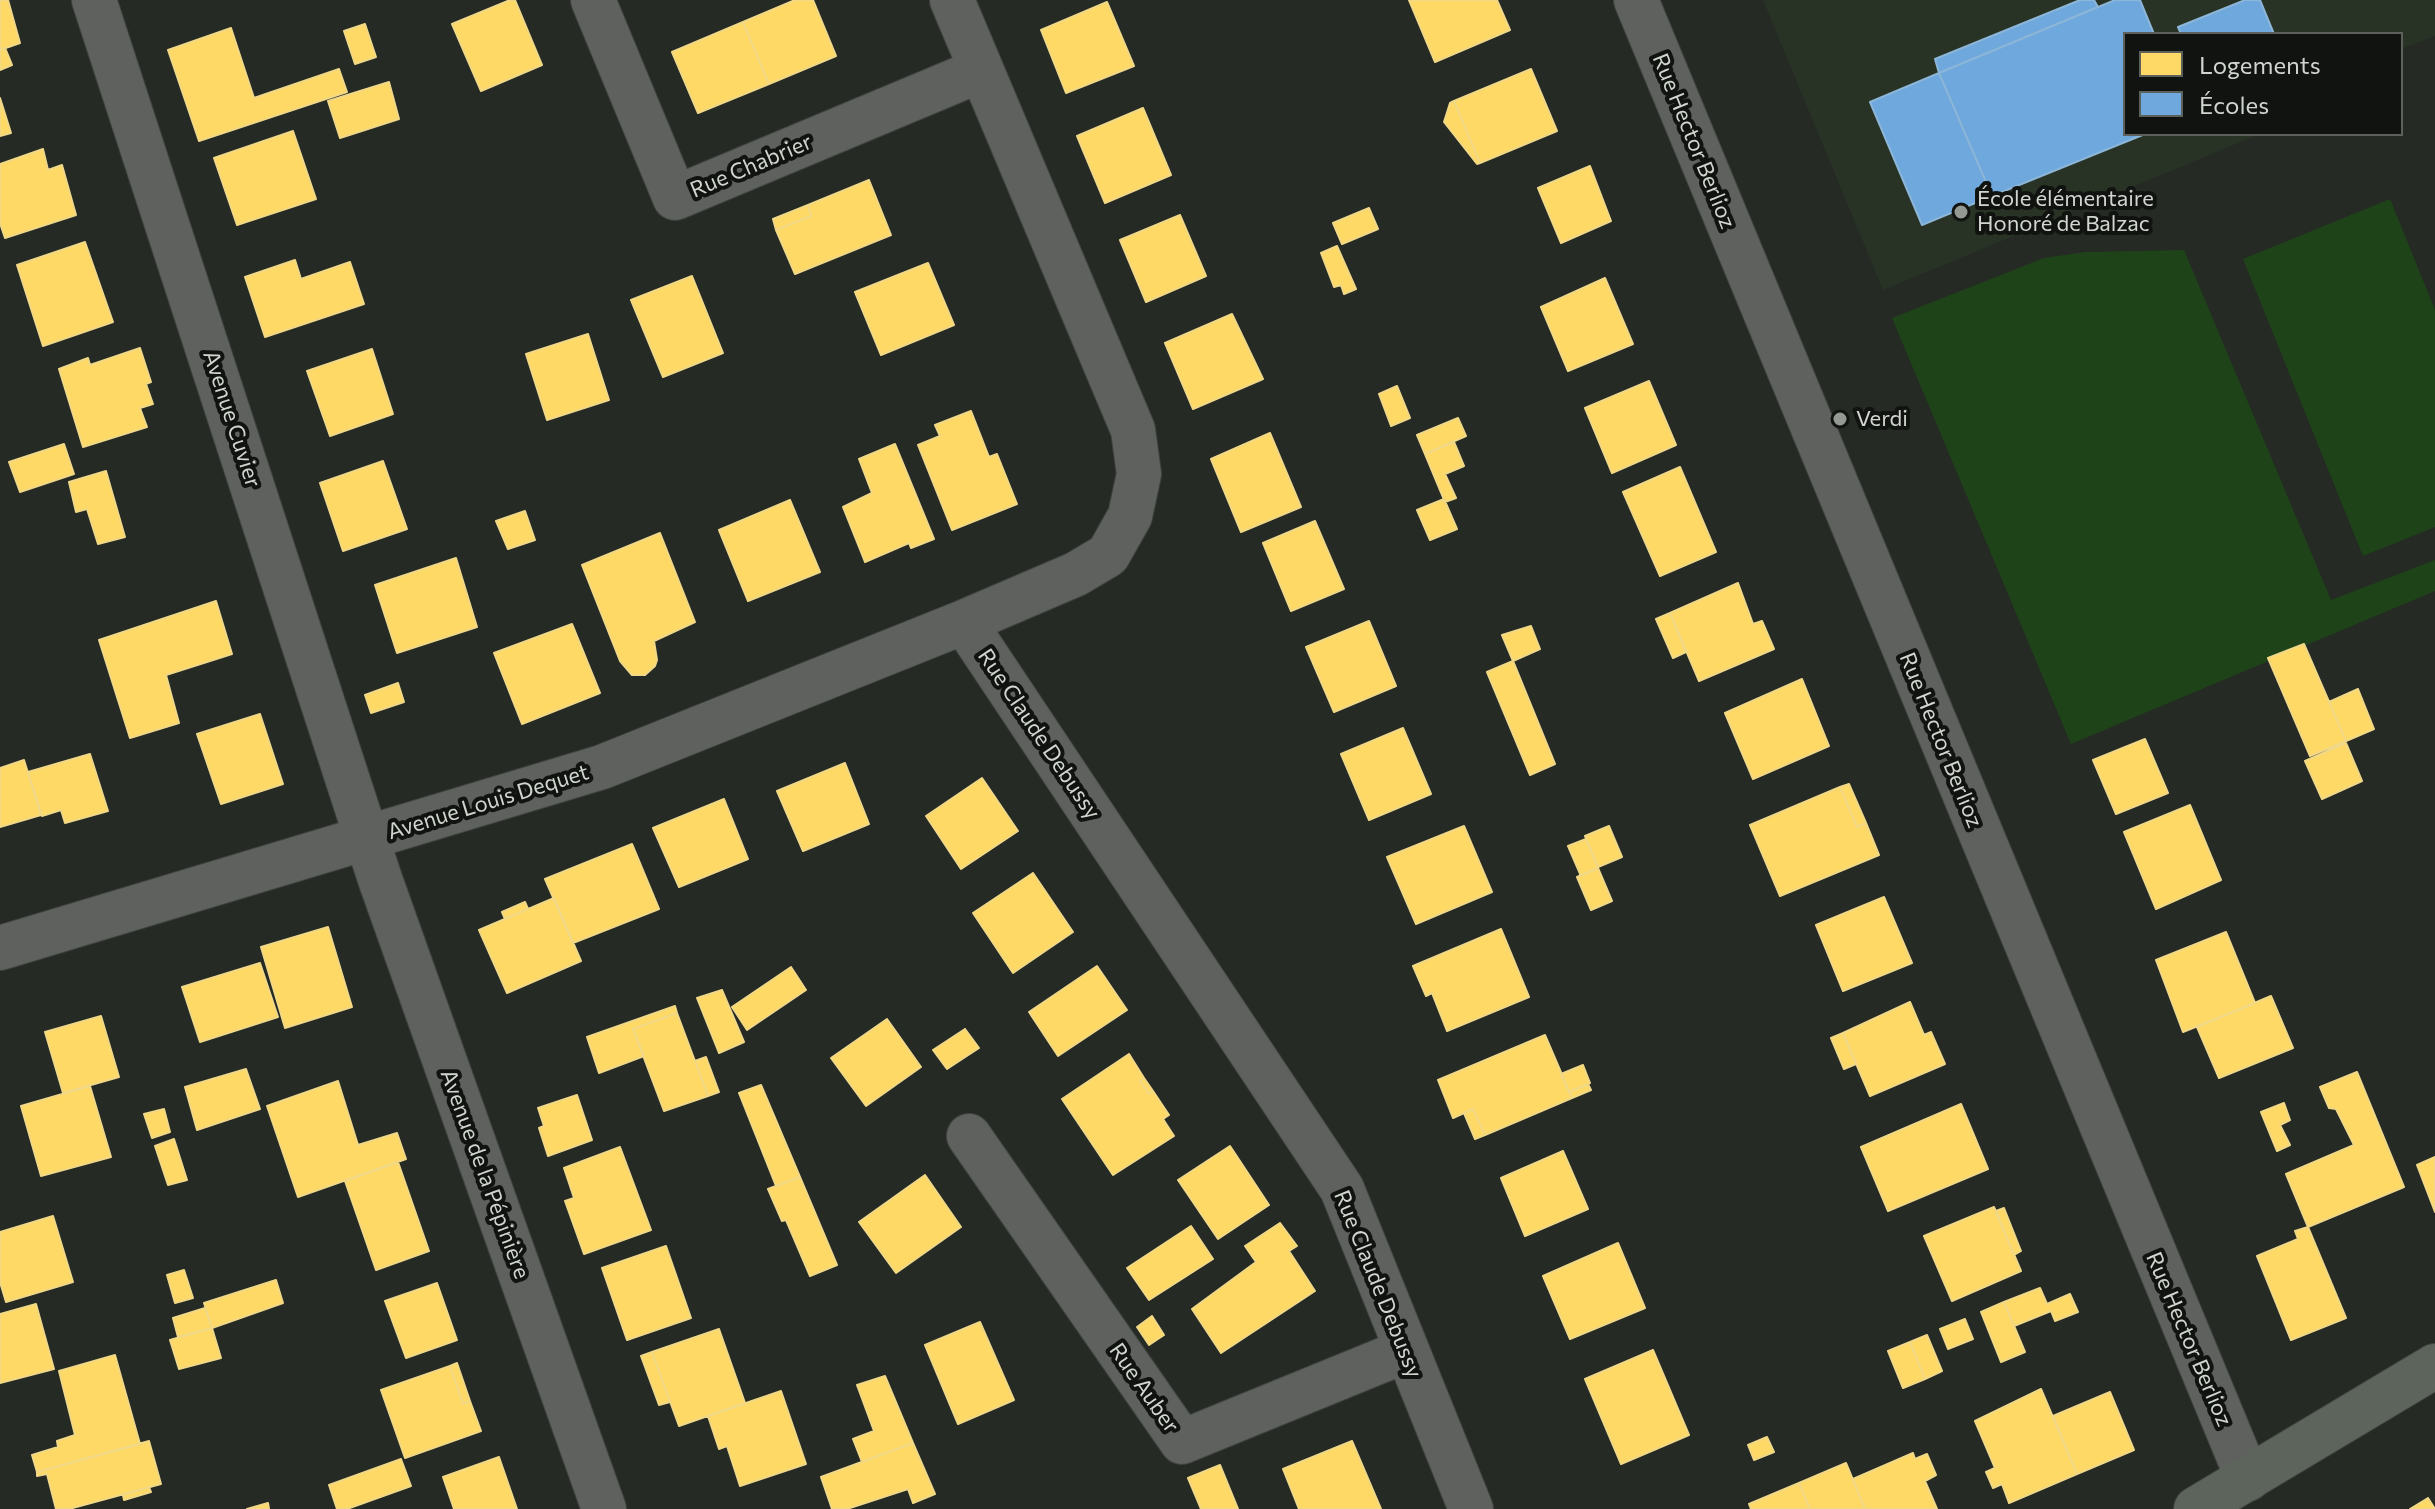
<!DOCTYPE html>
<meta charset="utf-8">
<style>
body{margin:0}
#map{position:relative;width:2435px;height:1509px;overflow:hidden;background:#252a25;font-family:Commissioner,sans-serif}
canvas{display:block}
.legend{position:absolute;left:2123px;top:32px;width:280px;height:104px;box-sizing:border-box;background:#10130f;border:2px solid #5d615c;margin:0;padding:10px 14px;list-style:none;font-size:24px;color:#d0d5cf}
.legend li{display:flex;align-items:center;gap:16px;height:40px}
.legend b{width:40px;border:2px solid #5d615c}
</style>
<div id="map">
<canvas width="2435" height="1509"></canvas>
<ul class="legend">
<li><b style="height:22px;background:#ffd966"></b>Logements</li>
<li><b style="height:22px;background:#6fa8dc"></b>Écoles</li>
</ul>
</div>
<script>
const ctx = document.querySelector('canvas').getContext('2d');
ctx.lineJoin = 'round';
function fill(path, color) { ctx.fillStyle = color; ctx.fill(path, 'evenodd'); }
const poly = rows => new Path2D(rows.map(r => 'M' + r).join(''));
function strokePath(path, color, width, dash) { ctx.strokeStyle = color; ctx.lineWidth = width; ctx.lineCap = dash ? 'butt' : 'round'; ctx.setLineDash(dash || []); ctx.stroke(path); }
function write(font, color, halo, rows, align = 'center') {
  ctx.font = font + ' Commissioner,sans-serif'; ctx.lineWidth = 8; ctx.setLineDash([]); ctx.textBaseline = 'middle'; ctx.strokeStyle = halo; ctx.fillStyle = color; for (const [text, x, y, turn = 0] of rows) {
    ctx.save(); ctx.translate(x, y); ctx.rotate((+turn || 0) * Math.PI / 180); ctx.textAlign = isNaN(turn) ? turn : align; if (halo) ctx.strokeText(text, 0, 0); ctx.fillText(text, 0, 0); ctx.restore();
  }
}
const built = poly([
 [1763,0,2435,0,2435,36,2401,49,2401,34,2125,34,2125,134,2260,134,1883,290]
]);
const green = poly([
 [2390,199,2435,310,2435,527,2363,556,2243,259],
 [2184,250,2331,600,2435,560,2435,591,2071,744,1892,318,2044,258,2085,252]
]);
const homes = poly([
 [0,0,8,0,20,43,0,50,0,0],
 [510,0,515,0,542,65,481,91,452,24,510,0],
 [795,0,813,0,836,56,769,84,743,22,795,0],
 [1409,0,1497,0,1510,30,1435,62,1409,0],
 [1107,2,1134,66,1066,93,1041,30,1107,2],
 [743,22,769,84,698,113,672,52,743,22],
 [365,24,376,57,355,64,344,31,365,24],
 [231,28,254,98,339,69,347,92,199,141,168,50,231,28],
 [5,48,12,65,0,70,0,50,5,48],
 [1531,69,1557,131,1480,163,1454,101,1531,69],
 [389,82,399,119,340,138,328,101,389,82],
 [0,98,11,133,0,136,0,98],
 [1454,101,1480,163,1477,164,1444,122,1450,103,1454,101],
 [1143,108,1171,175,1105,203,1077,136,1143,108],
 [293,131,316,199,237,225,214,158,293,131],
 [43,149,48,170,62,165,76,215,5,238,0,223,0,164,43,149],
 [1590,166,1611,221,1561,243,1538,188,1590,166],
 [869,180,891,235,795,274,776,230,811,216,808,205,869,180],
 [808,205,811,216,776,230,773,219,808,205],
 [1369,208,1378,229,1342,244,1333,223,1369,208],
 [1180,215,1206,276,1146,302,1120,240,1180,215],
 [85,242,113,322,43,346,17,265,85,242],
 [1337,246,1356,289,1344,294,1341,285,1334,287,1321,253,1337,246],
 [295,260,301,279,350,262,364,304,265,337,245,277,295,260],
 [928,263,954,325,881,355,855,292,928,263],
 [692,276,723,353,663,377,631,300,692,276],
 [1605,278,1633,344,1568,371,1541,307,1605,278],
 [1232,314,1263,379,1193,409,1165,343,1232,314],
 [588,334,609,400,547,420,526,354,588,334],
 [140,348,151,382,146,384,153,404,140,408,147,427,83,447,59,369,88,358,90,365,140,348],
 [372,349,393,414,330,436,307,371,372,349],
 [1649,381,1676,445,1612,473,1585,408,1649,381],
 [1397,386,1410,418,1391,426,1379,394,1397,386],
 [971,411,989,457,997,454,1017,504,952,530,918,445,940,436,935,425,971,411],
 [1458,418,1466,436,1425,454,1417,435,1458,418],
 [1270,433,1301,507,1241,532,1211,459,1270,433],
 [1454,442,1464,466,1445,474,1456,498,1445,502,1425,454,1454,442],
 [64,444,74,474,20,492,9,462,64,444],
 [895,444,934,539,911,548,909,543,865,562,843,507,872,493,859,459,895,444],
 [383,461,407,529,343,551,320,483,383,461],
 [1680,467,1716,552,1660,576,1623,492,1680,467],
 [106,471,125,537,98,544,87,509,76,512,69,482,106,471],
 [1444,499,1457,529,1430,540,1417,510,1444,499],
 [790,500,820,572,748,601,719,530,790,500],
 [525,511,535,540,508,549,496,521,525,511],
 [1315,521,1344,589,1291,611,1263,543,1315,521],
 [660,533,695,622,654,641,657,660,655,666,645,675,632,675,620,661,582,565,660,533],
 [456,558,477,627,397,653,375,585,456,558],
 [1738,583,1753,624,1762,621,1774,649,1699,681,1670,613,1738,583],
 [216,601,232,654,166,675,179,723,130,738,99,640,216,601],
 [1670,613,1686,652,1673,658,1656,619,1670,613],
 [1369,621,1396,686,1334,712,1306,647,1369,621],
 [572,624,600,693,522,724,494,653,572,624],
 [1531,626,1540,649,1513,661,1502,635,1531,626],
 [2304,644,2346,741,2310,756,2268,658,2304,644],
 [1513,661,1555,764,1530,775,1487,672,1513,661],
 [1802,679,1829,746,1753,779,1725,713,1802,679],
 [398,683,404,702,371,713,365,695,398,683],
 [2358,689,2374,729,2346,741,2329,702,2358,689],
 [260,714,283,784,221,804,197,734,260,714],
 [1403,728,1431,794,1369,820,1341,754,1403,728],
 [2145,739,2168,793,2116,814,2093,760,2145,739],
 [2346,743,2362,781,2322,799,2305,761,2346,743],
 [90,754,108,811,65,823,61,810,42,816,28,772,90,754],
 [24,760,41,815,0,827,0,768,24,760],
 [845,763,869,824,803,851,777,791,845,763],
 [982,778,1018,831,961,869,926,816,982,778],
 [1849,784,1866,823,1857,827,1840,787,1849,784],
 [1840,787,1857,827,1866,823,1879,855,1780,896,1750,825,1840,787],
 [724,799,748,859,679,887,653,828,724,799],
 [2190,805,2221,880,2156,909,2124,832,2190,805],
 [1464,826,1492,892,1416,924,1387,857,1464,826],
 [1609,826,1622,857,1598,867,1585,836,1609,826],
 [1586,839,1598,868,1581,876,1568,846,1586,839],
 [632,844,659,909,573,943,545,879,632,844],
 [1598,868,1612,901,1591,910,1577,877,1598,868],
 [1033,873,1073,932,1013,973,973,913,1033,873],
 [1884,897,1912,963,1843,991,1816,925,1884,897],
 [554,898,581,961,507,993,479,930,554,898],
 [525,902,528,909,505,919,502,912,525,902],
 [328,927,352,1007,285,1028,261,947,328,927],
 [1501,929,1529,997,1447,1031,1432,993,1426,996,1413,966,1501,929],
 [2226,932,2255,1003,2183,1032,2156,960,2226,932],
 [260,963,278,1017,200,1042,182,987,260,963],
 [1097,966,1127,1010,1058,1056,1029,1012,1097,966],
 [791,967,806,990,747,1030,732,1007,791,967],
 [722,990,744,1042,719,1053,697,998,722,990],
 [2271,996,2293,1048,2219,1078,2197,1027,2271,996],
 [1910,1002,1924,1035,1931,1032,1945,1064,1870,1096,1843,1033,1910,1002],
 [675,1006,677,1013,633,1029,644,1056,599,1073,587,1037,675,1006],
 [677,1013,708,1096,664,1111,633,1029,677,1013],
 [101,1016,119,1077,63,1093,45,1032,101,1016],
 [887,1019,921,1067,866,1106,831,1058,887,1019],
 [965,1029,979,1048,947,1069,933,1050,965,1029],
 [1843,1033,1856,1064,1844,1069,1831,1038,1843,1033],
 [1545,1035,1572,1098,1485,1135,1473,1109,1453,1118,1438,1080,1545,1035],
 [1129,1054,1144,1078,1140,1081,1149,1094,1153,1091,1169,1115,1163,1119,1174,1136,1113,1175,1062,1099,1129,1054],
 [706,1057,719,1092,708,1096,695,1061,706,1057],
 [1583,1065,1590,1083,1569,1092,1561,1074,1583,1065],
 [246,1069,260,1109,197,1130,185,1087,246,1069],
 [2357,1072,2404,1187,2308,1227,2286,1174,2354,1145,2336,1109,2329,1108,2320,1087,2357,1072],
 [1144,1078,1153,1091,1149,1094,1140,1081,1144,1078],
 [338,1081,358,1145,397,1133,406,1159,298,1197,267,1106,338,1081],
 [1588,1084,1591,1090,1572,1098,1569,1092,1588,1084],
 [761,1085,800,1177,776,1186,739,1093,761,1085],
 [90,1086,111,1157,41,1176,21,1106,90,1086],
 [577,1095,592,1140,548,1156,539,1128,544,1126,538,1108,577,1095],
 [2284,1103,2290,1120,2280,1125,2290,1145,2277,1151,2261,1112,2284,1103],
 [1961,1104,1988,1169,1888,1211,1861,1147,1961,1104],
 [164,1109,170,1132,152,1138,144,1114,164,1109],
 [1473,1109,1485,1135,1475,1139,1464,1113,1473,1109],
 [174,1139,187,1180,168,1185,155,1146,174,1139],
 [1230,1146,1269,1205,1218,1239,1178,1180,1230,1146],
 [620,1147,651,1230,584,1254,565,1201,574,1198,564,1168,620,1147],
 [1563,1151,1588,1209,1525,1236,1501,1178,1563,1151],
 [2435,1157,2435,1212,2417,1165,2435,1157],
 [398,1162,429,1251,376,1270,345,1181,398,1162],
 [925,1175,961,1227,896,1273,859,1222,925,1175],
 [800,1177,837,1265,810,1276,786,1220,782,1221,768,1189,800,1177],
 [1994,1207,2021,1271,1952,1301,1924,1236,1994,1207],
 [2004,1208,2021,1251,2014,1255,1996,1211,2004,1208],
 [53,1216,73,1282,6,1302,0,1282,0,1232,53,1216],
 [1280,1223,1297,1246,1289,1251,1315,1291,1221,1353,1192,1309,1256,1262,1245,1246,1280,1223],
 [1191,1226,1213,1259,1149,1300,1127,1268,1191,1226],
 [2308,1227,2346,1318,2291,1340,2257,1256,2298,1239,2295,1231,2308,1227],
 [1618,1243,1645,1308,1570,1339,1543,1276,1618,1243],
 [666,1246,691,1318,627,1340,602,1268,666,1246],
 [184,1270,193,1298,175,1303,167,1275,184,1270],
 [276,1280,283,1303,212,1328,204,1303,276,1280],
 [437,1283,457,1340,406,1358,385,1301,437,1283],
 [2040,1288,2047,1304,2070,1294,2078,1312,2055,1321,2051,1311,2014,1326,2004,1302,2040,1288],
 [2004,1302,2025,1352,2001,1362,1981,1312,2004,1302],
 [36,1304,54,1369,0,1383,0,1314,36,1304],
 [205,1308,212,1328,178,1337,173,1318,205,1308],
 [1152,1316,1164,1335,1149,1345,1137,1327,1152,1316],
 [1965,1319,1973,1339,1948,1349,1940,1329,1965,1319],
 [980,1322,1014,1400,958,1424,925,1345,980,1322],
 [212,1328,221,1358,179,1369,170,1340,212,1328],
 [719,1329,745,1403,679,1426,652,1352,719,1329],
 [1927,1335,1942,1371,1925,1379,1910,1342,1927,1335],
 [1910,1342,1925,1379,1903,1388,1888,1351,1910,1342],
 [1653,1350,1689,1435,1621,1464,1585,1379,1653,1350],
 [652,1352,670,1402,659,1405,641,1356,652,1352],
 [115,1355,140,1444,37,1472,32,1455,58,1447,57,1441,75,1435,59,1371,115,1355],
 [457,1363,470,1401,463,1404,450,1366,457,1363],
 [450,1366,463,1404,470,1401,481,1431,405,1458,381,1390,450,1366],
 [885,1376,913,1443,862,1462,853,1439,874,1431,857,1385,885,1376],
 [2041,1389,2077,1474,2009,1503,2002,1484,1993,1488,1986,1472,1995,1468,1975,1421,2041,1389],
 [781,1391,806,1464,740,1486,727,1446,719,1449,708,1416,781,1391],
 [2110,1392,2134,1450,2077,1474,2053,1416,2110,1392],
 [1767,1437,1774,1452,1754,1460,1748,1445,1767,1437],
 [149,1441,161,1484,69,1509,56,1509,47,1474,37,1476,37,1472,149,1441],
 [1352,1441,1381,1509,1299,1509,1283,1469,1352,1441],
 [913,1443,935,1494,913,1503,908,1489,847,1509,832,1509,821,1477,913,1443],
 [1913,1453,1915,1459,1927,1454,1936,1475,1925,1481,1937,1509,1865,1509,1853,1479,1913,1453],
 [499,1457,517,1509,454,1509,443,1477,499,1457],
 [401,1459,411,1486,347,1509,337,1509,329,1485,401,1459],
 [1846,1463,1865,1509,1810,1509,1799,1483,1846,1463],
 [1220,1465,1238,1509,1201,1509,1188,1478,1220,1465],
 [1799,1483,1810,1509,1751,1509,1749,1504,1799,1483],
 [149,1487,151,1492,124,1500,123,1495,149,1487],
 [2428,1498,2435,1509,2410,1509,2428,1498],
 [268,1503,269,1509,247,1509,268,1503]
]);
const schools = poly([
 [2080,0,2094,0,2098,7,1939,73,1935,59,2080,0],
 [2115,0,2140,0,2154,34,2125,34,2125,134,2145,134,1992,196,1939,73,2115,0],
 [2245,0,2260,0,2274,34,2181,34,2178,27,2245,0],
 [1939,73,1992,196,1922,225,1870,102,1939,73]
]);
const street = poly([
 [94,0,380,879,604,1509],
 [593,0,675,198,981,70],
 [952,0,1133,430,1139,474,1130,516,1108,555,1076,574,964,622,1342,1189,1471,1509],
 [1636,0,2248,1479],
 [0,948,602,767,964,622],
 [969,1136,1182,1442,1405,1351]
]);
const secondary = poly([
 [2196,1509,2435,1366]
]);
const markers = [
 [1961,212,8,"#949994"],
 [1840,419,8,"#949994"]
];
const streetNames = [
 ["Rue Hector Berlioz",1694,141,68],
 ["Rue Chabrier",751,166,-23],
 ["Avenue Cuvier",232,419,72],
 ["Rue Claude Debussy",1039,734,56],
 ["Rue Hector Berlioz",1941,740,68],
 ["Avenue Louis Dequet",488,802,-17],
 ["Avenue de la Pépinière",485,1174,70],
 ["Rue Claude Debussy",1378,1284,68],
 ["Rue Hector Berlioz",2189,1339,67],
 ["Rue Auber",1144,1388,55]
];
const poiNames = [
 ["École élémentaire",1977,199],
 ["Honoré de Balzac",1977,224],
 ["Verdi",1856,419]
];
fill(built, '#283326');
fill(green, '#1f4318');
fill(homes, '#ffd966');
strokePath(homes, '#f1d886', 2);
fill(schools, '#6fa8dc');
strokePath(schools, '#8cb6d8', 2);
strokePath(street, '#414541', 46);
strokePath(secondary, '#414541', 46);
strokePath(street, '#5e615e', 44);
strokePath(secondary, '#5d645b', 44);
for (const [x, y, r, color] of markers) { const dot = new Path2D(); dot.arc(x, y, r, 0, 2 * Math.PI); ctx.fillStyle = color; ctx.fill(dot); strokePath(dot, '#10130f', 3); }
write('22px', '#d0d5cf', '#10130f', streetNames);
write('22px', '#d0d5cf', '#10130f', poiNames, 'left');
</script>
